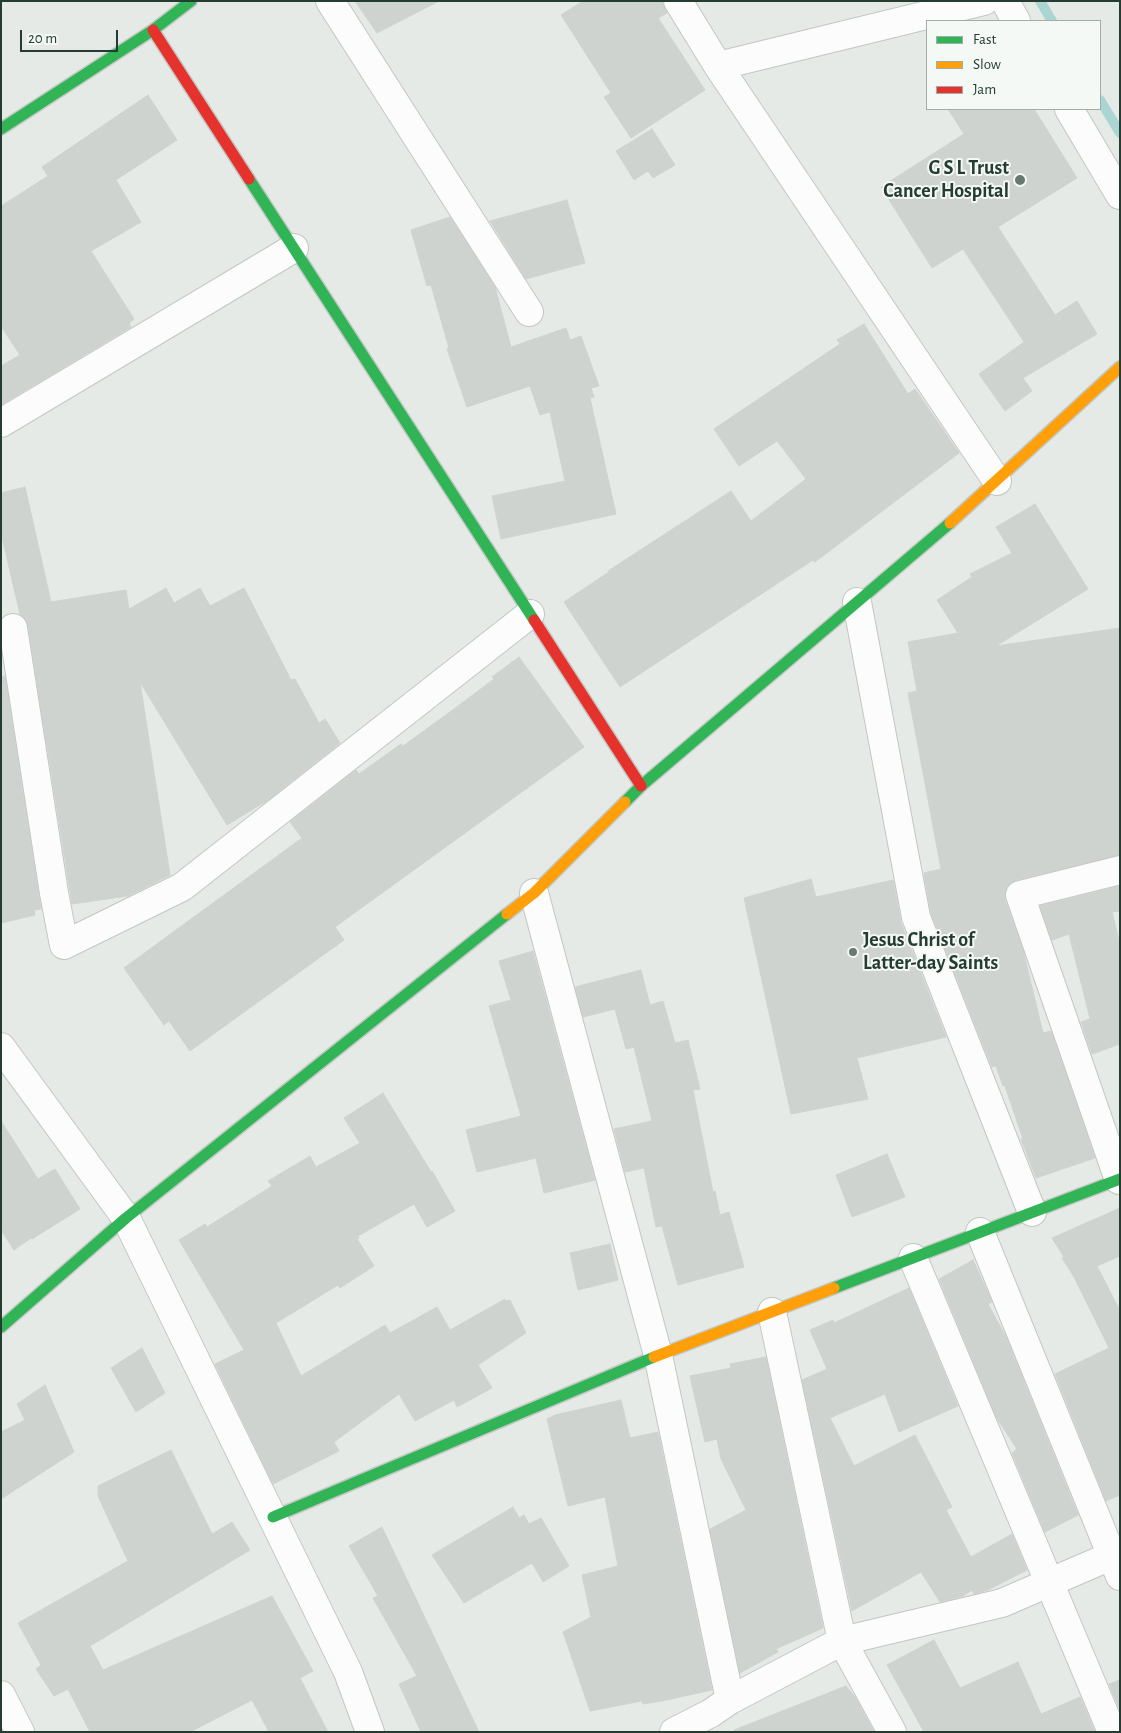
<!DOCTYPE html>
<style>
body{margin:0}
#map{position:relative;width:1121px;height:1733px;overflow:hidden;background:#e5eae7;font-family:"Alegreya Sans",sans-serif}
canvas{display:block}
.frame{position:absolute;inset:0;border:2px solid #243c31;pointer-events:none}
.legend{position:absolute;left:926px;top:20px;width:175px;height:90px;box-sizing:border-box;background:#f4f9f5;border:1px solid #a1ada7;margin:0;padding:6px 9px;list-style:none;font-size:15px;color:#243c31}
.legend li{display:flex;align-items:center;gap:10px;height:25px}
.legend b{width:25px;border:1px solid #a1ada7}
.scale{position:absolute;left:20px;top:30px;width:98px;height:22px;box-sizing:border-box;border:2px solid #243c31;border-top:0;padding-left:6px;font-size:15px;line-height:18px;white-space:nowrap;color:#243c31;-webkit-text-stroke:4px #f4f9f5;paint-order:stroke}
</style>
<div id="map">
<canvas width="1121" height="1733"></canvas>
<div class="frame"></div>
<ul class="legend">
<li><b style="height:6px;background:#30b455"></b>Fast</li>
<li><b style="height:6px;background:#ff9f0a"></b>Slow</li>
<li><b style="height:6px;background:#e5322d"></b>Jam</li>
</ul>
<div class="scale">20 m</div>
</div>
<script>
const ctx = document.querySelector('canvas').getContext('2d');
ctx.lineJoin = 'round';
const poly = rows => new Path2D(rows.map(r => 'M' + r).join(''));
function strokePath(path, color, width, dash) { ctx.strokeStyle = color; ctx.lineWidth = width; ctx.lineCap = dash ? 'butt' : 'round'; ctx.setLineDash(dash || []); ctx.stroke(path); }
function fill(path, color) { ctx.fillStyle = color; ctx.fill(path, 'evenodd'); }
function write(font, color, halo, rows, align = 'center') {
  ctx.font = font + ' "Alegreya Sans",sans-serif'; ctx.lineWidth = 4; ctx.setLineDash([]); ctx.textBaseline = 'middle'; ctx.strokeStyle = halo; ctx.fillStyle = color; for (const [text, x, y, turn = 0] of rows) {
    ctx.save(); ctx.translate(x, y); ctx.rotate((+turn || 0) * Math.PI / 180); ctx.textAlign = isNaN(turn) ? turn : align; if (halo) ctx.strokeText(text, 0, 0); ctx.fillText(text, 0, 0); ctx.restore();
  }
}
const stream = poly([
 [1040,1,1052,21],
 [1100,100,1120,133]
]);
const building = poly([
 [355,1,439,1,377,33,355,1],
 [583,1,662,1,667,13,658,18,705,90,631,138,604,97,611,93,561,15,583,1],
 [148,95,177,140,116,180,141,222,91,251,134,319,129,323,131,327,1,405,1,366,20,355,1,326,1,206,48,176,42,167,148,95],
 [948,109,1034,109,1077,178,998,227,1055,315,1077,301,1097,334,1023,378,1032,391,1005,411,979,374,1024,342,963,249,932,268,881,187,964,134,948,109],
 [652,129,675,165,653,178,648,171,634,180,616,151,652,129],
 [567,200,585,263,526,279,490,221,567,200],
 [450,217,495,287,511,347,566,328,570,340,581,336,599,386,591,388,594,397,590,398,616,514,501,539,492,496,565,481,550,412,540,415,530,386,467,407,447,349,449,348,431,285,427,286,411,230,450,217],
 [864,324,908,394,915,389,959,453,815,562,813,560,620,687,564,602,609,572,608,571,731,491,751,521,806,479,777,441,739,466,714,429,840,344,837,340,864,324],
 [25,487,51,602,126,590,129,609,166,588,174,603,200,588,210,606,244,588,291,680,295,679,319,723,325,719,340,743,268,800,227,825,140,682,170,875,128,896,72,904,28,626,25,619,20,614,1,533,1,493,25,487],
 [1035,504,1088,589,996,646,1120,628,1120,855,1016,880,1008,885,1005,892,1005,900,1023,950,1043,1033,1051,1031,1095,1158,1036,1178,1021,1139,1023,1139,1005,1086,1003,1086,996,1066,992,1067,931,913,924,873,941,869,908,693,917,691,908,642,958,633,937,600,972,577,970,574,1012,553,996,527,1035,504],
 [519,657,584,747,335,927,344,940,190,1051,169,1021,164,1025,124,968,302,838,290,822,356,770,359,774,401,744,403,746,454,709,494,679,492,677,519,657],
 [5,676,41,909,34,910,35,915,1,923,1,677,5,676],
 [811,879,816,897,893,880,901,923,946,1037,857,1058,868,1099,791,1114,744,898,811,879],
 [1120,886,1120,911,1112,912,1120,945,1120,1044,1092,1054,1081,1022,1090,1019,1069,934,1052,940,1040,906,1120,886],
 [533,951,595,1180,544,1193,536,1158,477,1172,466,1130,521,1116,489,1006,511,1000,499,961,533,951],
 [641,970,650,1005,663,1001,675,1043,688,1040,700,1089,693,1090,713,1192,715,1191,720,1215,729,1212,744,1267,678,1285,662,1226,656,1227,644,1168,625,1172,614,1129,652,1121,634,1047,626,1049,615,1009,583,1017,575,987,641,970],
 [383,1093,431,1172,432,1171,455,1211,427,1227,414,1204,358,1236,359,1238,357,1239,374,1266,340,1288,338,1285,276,1323,301,1376,385,1325,390,1333,437,1307,450,1330,505,1299,506,1301,510,1300,526,1333,478,1365,492,1388,457,1407,454,1400,415,1421,399,1394,334,1442,339,1451,273,1484,215,1364,244,1350,179,1240,205,1224,207,1227,272,1186,268,1181,310,1156,316,1167,360,1143,344,1118,383,1093],
 [1,1121,38,1179,55,1169,80,1209,32,1239,31,1238,14,1250,1,1230,1,1121],
 [887,1154,905,1197,852,1217,836,1175,887,1154],
 [1120,1208,1120,1256,1097,1266,1120,1311,1120,1495,1106,1501,1055,1374,1109,1348,1074,1277,1062,1258,1064,1257,1052,1238,1120,1208],
 [610,1244,618,1280,578,1290,570,1253,610,1244],
 [973,1260,992,1302,988,1304,1006,1337,1078,1515,1045,1532,1012,1453,1017,1449,996,1417,939,1279,973,1260],
 [909,1288,958,1406,899,1432,885,1394,830,1418,854,1466,915,1435,952,1507,946,1510,971,1557,1012,1534,1027,1570,988,1590,974,1594,972,1590,963,1596,940,1602,921,1572,852,1611,802,1380,827,1369,810,1330,833,1320,834,1323,909,1288],
 [142,1348,165,1393,136,1412,111,1368,142,1348],
 [766,1357,823,1628,776,1649,778,1652,740,1673,710,1529,746,1510,721,1459,717,1439,705,1442,690,1376,731,1368,730,1364,766,1357],
 [45,1385,74,1452,1,1499,1,1432,25,1420,17,1404,45,1385],
 [621,1400,630,1438,658,1432,712,1690,662,1701,643,1704,642,1701,590,1711,563,1632,591,1617,582,1575,618,1566,605,1497,568,1506,547,1419,555,1415,621,1400],
 [171,1450,212,1534,232,1522,250,1550,90,1646,103,1670,272,1596,313,1671,300,1678,328,1732,269,1732,252,1700,190,1732,90,1732,68,1689,54,1696,36,1669,41,1665,18,1623,128,1561,98,1496,98,1486,171,1450],
 [513,1507,519,1518,524,1515,529,1524,541,1518,569,1566,543,1582,532,1563,464,1603,432,1555,513,1507],
 [382,1527,479,1732,421,1732,399,1684,417,1676,373,1598,378,1596,349,1546,382,1527],
 [934,1640,960,1688,1018,1662,1041,1714,1080,1697,1095,1732,924,1732,887,1665,934,1640],
 [1120,1680,1120,1710,1109,1684,1120,1680],
 [846,1686,855,1697,874,1732,734,1732,734,1730,846,1686]
]);
const street = poly([
 [330,1,529,312],
 [678,1,718,66,997,481],
 [1005,1,1016,21],
 [718,66,984,1],
 [1069,109,1120,195],
 [1,423,294,248],
 [857,602,916,917,1032,1212],
 [13,628,54,893,64,945,182,887,530,614],
 [534,893,658,1355,730,1700],
 [1,1047,126,1218,348,1672,370,1732],
 [1119,1180,1020,895,1120,870],
 [980,1232,1120,1576],
 [913,1258,1112,1732],
 [772,1312,842,1641,892,1732],
 [1,1695,20,1732],
 [674,1732,711,1713,730,1700,842,1641,1002,1603,1120,1552]
]);
const fast = poly([
 [1,129,153,30,191,1],
 [249,179,534,620],
 [625,802,641,786,950,523],
 [834,1288,1120,1179],
 [1,1327,126,1218,507,914],
 [273,1517,654,1357]
]);
const slow = poly([
 [950,523,1120,367],
 [507,914,534,893,625,802],
 [654,1357,834,1288]
]);
const jam = poly([
 [153,30,249,179],
 [534,620,641,786]
]);
const markers = [
 [1020,180,6,"#687971"],
 [853,952,5,"#687971"]
];
const poiNames = [
 ["G S L Trust",1009,168],
 ["Cancer Hospital",1009,191],
 ["Jesus Christ of",863,940,"left"],
 ["Latter-day Saints",863,963,"left"]
];
strokePath(stream, '#aad5d3', 10);
fill(building, '#ced3d0');
strokePath(building, '#ced3d0', 1);
strokePath(street, '#c2c7c4', 30);
strokePath(fast, '#c2c8c4', 14);
strokePath(slow, '#c2c8c4', 14);
strokePath(jam, '#c2c8c4', 14);
strokePath(street, '#fbfcfb', 28);
strokePath(fast, '#30b455', 11);
strokePath(slow, '#ff9f0a', 11);
strokePath(jam, '#e5322d', 11);
for (const [x, y, r, color] of markers) { const dot = new Path2D(); dot.arc(x, y, r, 0, 2 * Math.PI); ctx.fillStyle = color; ctx.fill(dot); strokePath(dot, '#f4f9f5', 2); }
write('bold 20px', '#243c31', '#f4f9f5', poiNames, 'right');
</script>
